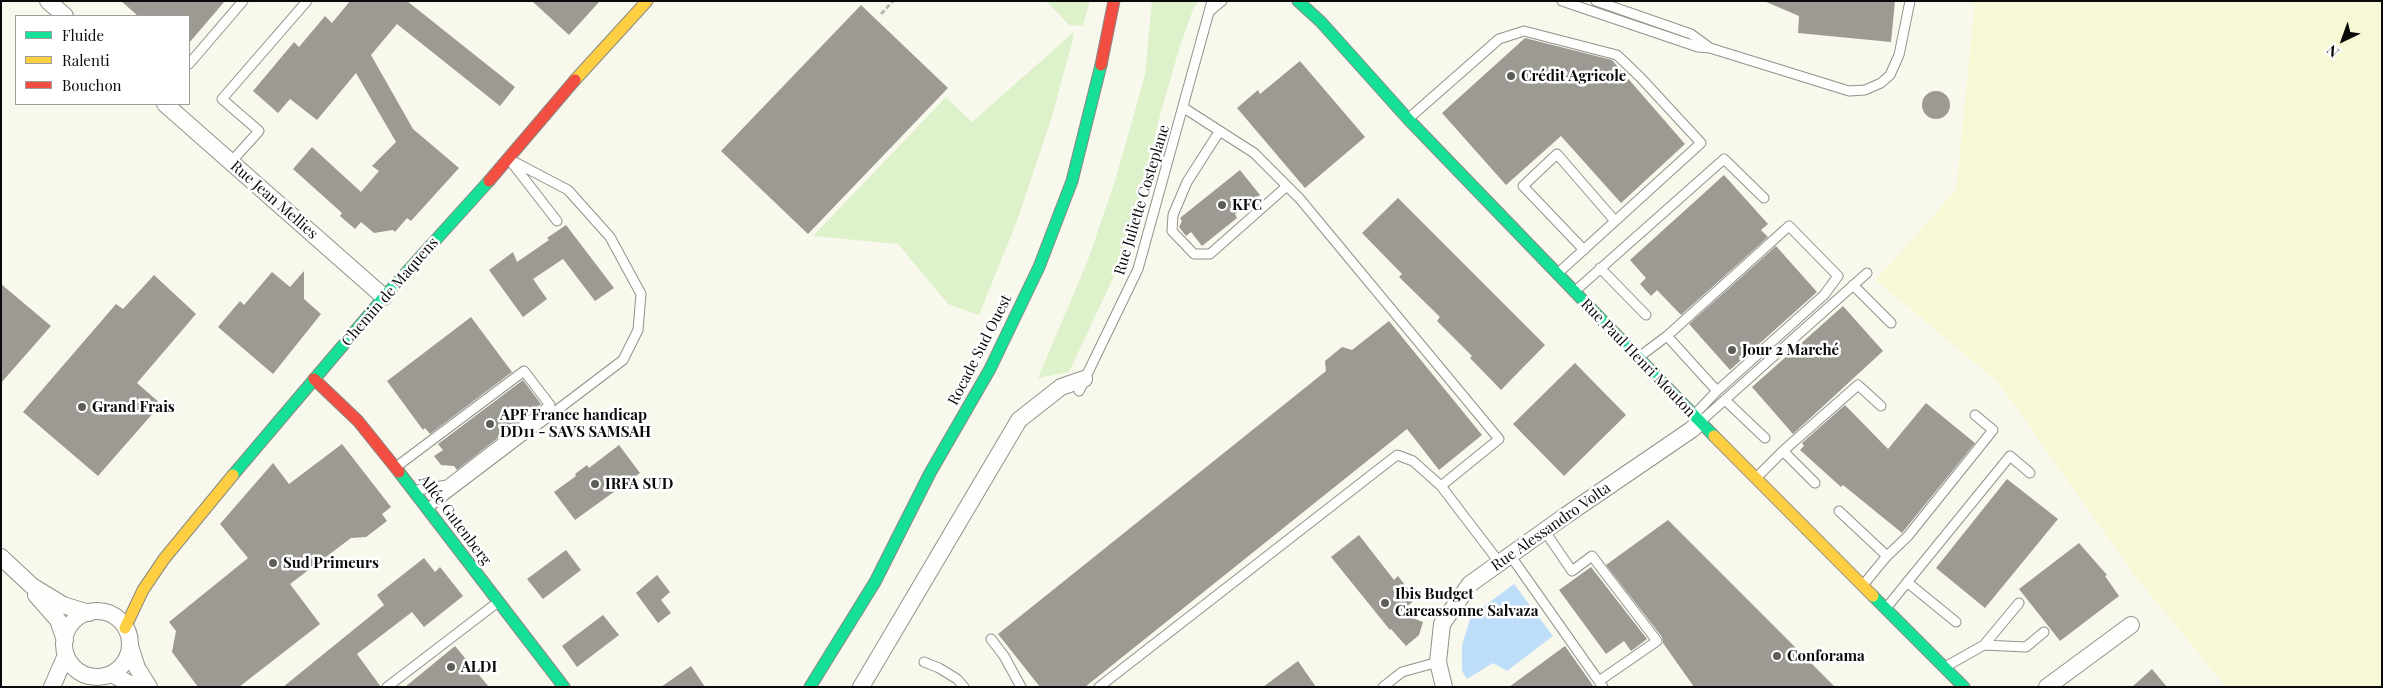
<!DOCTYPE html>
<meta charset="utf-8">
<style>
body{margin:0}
#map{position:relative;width:2383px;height:688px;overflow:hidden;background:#f9f8ed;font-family:"Playfair Display",serif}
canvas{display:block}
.frame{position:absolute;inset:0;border:2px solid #0a0a0a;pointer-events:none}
.legend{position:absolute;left:15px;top:15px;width:175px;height:90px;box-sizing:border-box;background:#fff;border:1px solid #9d9d9d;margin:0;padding:6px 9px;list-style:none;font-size:15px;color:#0a0a0a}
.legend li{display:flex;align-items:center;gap:10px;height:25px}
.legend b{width:25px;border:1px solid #9d9d9d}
.north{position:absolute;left:2318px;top:15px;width:50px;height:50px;-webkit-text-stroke:4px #fff;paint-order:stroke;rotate:222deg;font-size:14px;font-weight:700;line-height:20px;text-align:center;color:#0a0a0a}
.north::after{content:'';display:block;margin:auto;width:18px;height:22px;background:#0a0a0a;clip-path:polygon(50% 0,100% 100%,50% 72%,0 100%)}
</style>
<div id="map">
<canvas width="2383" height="688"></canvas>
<div class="frame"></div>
<ul class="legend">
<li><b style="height:6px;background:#16e098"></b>Fluide</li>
<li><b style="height:6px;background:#ffcf43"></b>Ralenti</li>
<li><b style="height:6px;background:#f24e42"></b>Bouchon</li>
</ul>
<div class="north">N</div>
</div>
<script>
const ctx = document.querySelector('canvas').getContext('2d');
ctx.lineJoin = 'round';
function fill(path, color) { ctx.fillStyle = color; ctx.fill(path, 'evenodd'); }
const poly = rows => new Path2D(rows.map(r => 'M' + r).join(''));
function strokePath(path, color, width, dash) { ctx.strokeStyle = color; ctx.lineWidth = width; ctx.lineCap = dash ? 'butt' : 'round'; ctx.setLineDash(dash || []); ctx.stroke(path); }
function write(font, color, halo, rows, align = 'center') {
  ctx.font = font + ' "Playfair Display",serif'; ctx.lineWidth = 5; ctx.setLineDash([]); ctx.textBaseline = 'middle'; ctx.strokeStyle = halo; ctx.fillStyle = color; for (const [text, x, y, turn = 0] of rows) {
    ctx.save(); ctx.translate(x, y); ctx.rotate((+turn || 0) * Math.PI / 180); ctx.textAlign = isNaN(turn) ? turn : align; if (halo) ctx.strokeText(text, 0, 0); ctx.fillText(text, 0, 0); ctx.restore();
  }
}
const farmland = poly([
 [1975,1,2382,1,2382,687,2226,687,2133,573,1998,382,1876,280,1956,190]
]);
const green = poly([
 [1046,1,1090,1,1083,26,1069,25],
 [1152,1,1198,1,1192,12,1180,46,1160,115,1138,206,1116,272,1069,372,1038,378,1088,260,1115,181,1145,75],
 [1075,31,1052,117,1017,221,979,315,948,304,898,244,813,236,946,97,972,122]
]);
const water = poly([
 [1514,584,1553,636,1507,671,1493,663,1467,679,1462,671,1462,645,1471,616]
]);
const building = poly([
 [121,1,225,1,189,43,189,16,138,16],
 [350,1,407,1,515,87,500,106,397,24,371,55,413,129,459,168,411,221,407,218,395,232,393,230,374,233,361,222,355,229,340,216,342,213,293,169,312,147,361,192,379,171,372,166,396,142,356,73,317,120,290,99,278,113,253,91,294,42,299,47,325,16,332,23],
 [532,1,600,1,569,35],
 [1764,1,1895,1,1891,42,1798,33,1799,16],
 [861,5,948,88,808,234,721,151],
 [1525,38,1612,60,1685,144,1621,203,1561,136,1506,185,1442,113],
 [1300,61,1365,137,1305,188,1237,108,1258,90,1260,94],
 '1922 105a14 14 0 1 1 28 0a14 14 0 1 1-28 0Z',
 [1240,170,1260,195,1235,214,1237,218,1202,246,1191,232,1186,236,1179,227,1182,221,1180,218],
 [1724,175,1768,224,1761,230,1768,237,1681,315,1657,290,1651,296,1640,284,1646,278,1630,260],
 [1398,198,1545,345,1501,390,1470,358,1472,356,1437,321,1440,317,1399,277,1402,274,1362,233],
 [566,225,614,288,595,301,563,259,533,279,547,299,523,317,489,270,513,252,517,262,549,240,547,238],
 [1776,246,1817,292,1730,370,1689,324],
 [304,271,304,299,321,314,273,374,218,327,240,301,244,305,272,272,290,287],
 [154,275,196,314,137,383,161,404,98,476,23,412,116,304,123,309],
 [1,284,51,326,1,383],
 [1843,306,1883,351,1793,434,1752,387],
 [471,317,512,372,430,434,425,428,423,430,387,381],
 [1389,321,1482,435,1439,470,1407,429,1085,687,1040,687,998,634,1326,371,1325,361,1342,347,1352,350],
 [1575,363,1626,415,1564,476,1513,424],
 [523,380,541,404,457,470,454,466,441,465,434,456,443,450,438,444],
 [1926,403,1975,443,1902,533,1843,485,1841,487,1800,450,1804,446,1802,443,1845,405,1888,449],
 [342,444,391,507,382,514,387,521,366,537,351,538,290,584,320,624,239,687,198,687,172,652,176,631,169,622,248,558,220,524,273,463,289,484],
 [619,445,640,473,575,520,554,492,576,476,575,474,587,465,589,468],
 [2007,479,2058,519,1985,608,1936,568],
 [1668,520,1835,687,1694,687,1663,643,1662,637,1606,565],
 [1359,535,1394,580,1398,576,1416,599,1399,613,1423,622,1419,635,1406,646,1391,629,1390,630,1331,557],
 [2079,543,2107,575,2105,576,2119,596,2060,641,2019,589],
 [566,550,581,570,543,599,527,579],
 [424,558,435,572,440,567,463,596,424,627,412,612,357,654,381,687,283,687,384,605,377,595],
 [1591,567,1647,639,1631,651,1624,641,1606,654,1559,590],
 [657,575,670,592,661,600,671,613,658,623,636,593],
 [603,615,619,635,577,667,562,646],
 [455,646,489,687,405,687],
 [1565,646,1594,687,1509,687],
 [1298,661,1316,687,1263,687],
 [691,666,705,687,661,687],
 [2152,669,2167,687,2132,687]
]);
const path = poly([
 [881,14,893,1]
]);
const lane = poly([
 [1562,1,1698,47,1710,48,1849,91,1865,90,1881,83,1890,75,1899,55,1910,1],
 [1596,1,1691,34,1710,48],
 [1211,10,1222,1],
 [189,64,243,1],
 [1408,119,1499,39,1524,31,1617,55,1640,77,1701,143,1557,274],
 [1219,132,1187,182,1173,215,1172,231,1194,254,1210,254,1287,186],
 [231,162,259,131,222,99,307,1],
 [1584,250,1523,186,1557,154,1615,221],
 [1600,268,1646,315],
 [1853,285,1891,323],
 [1574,292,1724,159,1764,198],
 [1639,357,1667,336],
 [1079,391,1138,269,1212,1],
 [1725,400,1765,438],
 [1694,415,1717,391,1667,336,1789,226,1838,276,1824,295,1717,391],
 [1700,422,1867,273],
 [1783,451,1858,385,1881,406],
 [396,467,524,371,550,405,447,485,417,490],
 [1756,478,1783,451,1815,483],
 [1441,486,1499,562],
 [428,508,623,360,638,330,641,294,610,237,568,190,509,159,557,221],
 [1839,511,1887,556],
 [1544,530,1572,571,1592,556,1657,641,1599,681],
 [1510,555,1603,687],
 [1907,582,1956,622],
 [1863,585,1887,556,1908,536,1993,430,1975,415],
 [1887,607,2010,456,2030,473],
 [991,639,1004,656,1021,687],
 [1984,645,2019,603],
 [924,662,939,668,957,679,964,687],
 [1945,667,1984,645,2026,647,2044,632],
 [387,687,498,602],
 [1099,687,1397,455,1413,461,1441,486,1499,439,1300,199,1254,153,1184,108],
 [1383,687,1402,672,1438,662]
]);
const street = poly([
 [48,1,65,16],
 [165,104,384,297],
 [1,557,32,586,63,605,89,613],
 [36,595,58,620,65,640],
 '64 644a33 33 0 1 1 66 0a33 33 0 1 1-66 0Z',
 [130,646,137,668,149,687],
 [112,674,135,687],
 [52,687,66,655],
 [861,687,1019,420,1061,387,1084,379],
 [1444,687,1438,662,1442,624,1470,584,1565,516,1691,430,1700,422],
 [2047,687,2131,625]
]);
const fast = poly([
 [1298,1,1321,22,1408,119,1714,436],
 [399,472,564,687],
 [233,475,384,297,489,181],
 [1873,596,1964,687],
 [810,687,875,582,930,473,990,369,1039,267,1072,181,1101,65]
]);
const slow = poly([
 [575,80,647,1],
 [1714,436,1873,596],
 [125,628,143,590,164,559,233,475]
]);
const jam = poly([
 [1101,65,1114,1],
 [489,181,575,80],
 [314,379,358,421,399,472]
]);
const markers = [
 [1511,76,5,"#5e5d59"],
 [1222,205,5,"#5e5d59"],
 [1732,350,5,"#5e5d59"],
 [82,407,5,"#5e5d59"],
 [490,424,5,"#5e5d59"],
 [595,484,5,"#5e5d59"],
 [273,563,5,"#5e5d59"],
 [1385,603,5,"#5e5d59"],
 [1777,656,5,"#5e5d59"],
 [451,667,5,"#5e5d59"]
];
const poiNames = [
 ["Crédit Agricole",1521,76],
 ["KFC",1232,205],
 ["Jour 2 Marché",1742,350],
 ["Grand Frais",92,407],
 ["APF France handicap",500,415],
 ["DD11 - SAVS SAMSAH",500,432],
 ["IRFA SUD",605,484],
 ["Sud Primeurs",283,563],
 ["Ibis Budget",1395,594],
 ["Carcassonne Salvaza",1395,611],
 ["Conforama",1787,656],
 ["ALDI",461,667]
];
const streetNames = [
 ["Rue Jean Mellies",274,200,41],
 ["Rue Juliette Costeplane",1142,200,-73],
 ["Chemin de Maquens",390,292,-49],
 ["Rocade Sud Ouest",980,350,-63],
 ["Rue Paul Henri Mouton",1638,358,46],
 ["Allée Gutenberg",455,520,53],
 ["Rue Alessandro Volta",1551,527,-35]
];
fill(farmland, '#f7f8d6');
fill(green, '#ddf2ca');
fill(water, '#beddf8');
fill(building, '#9c9a93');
strokePath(lane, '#92918c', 11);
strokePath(street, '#92918c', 18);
strokePath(fast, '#888883', 13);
strokePath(slow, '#888883', 13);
strokePath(jam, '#888883', 13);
strokePath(path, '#b7b7b5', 3, [5, 2.5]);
strokePath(lane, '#fefefc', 9);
strokePath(street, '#fefefc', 16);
strokePath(fast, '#16e098', 11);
strokePath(slow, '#ffcf43', 11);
strokePath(jam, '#f24e42', 11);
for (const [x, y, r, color] of markers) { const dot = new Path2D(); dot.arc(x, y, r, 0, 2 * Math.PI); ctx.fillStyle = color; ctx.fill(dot); strokePath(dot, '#fff', 2); }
write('bold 15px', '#0a0a0a', '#fff', poiNames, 'left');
write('15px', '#0a0a0a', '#fff', streetNames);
</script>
